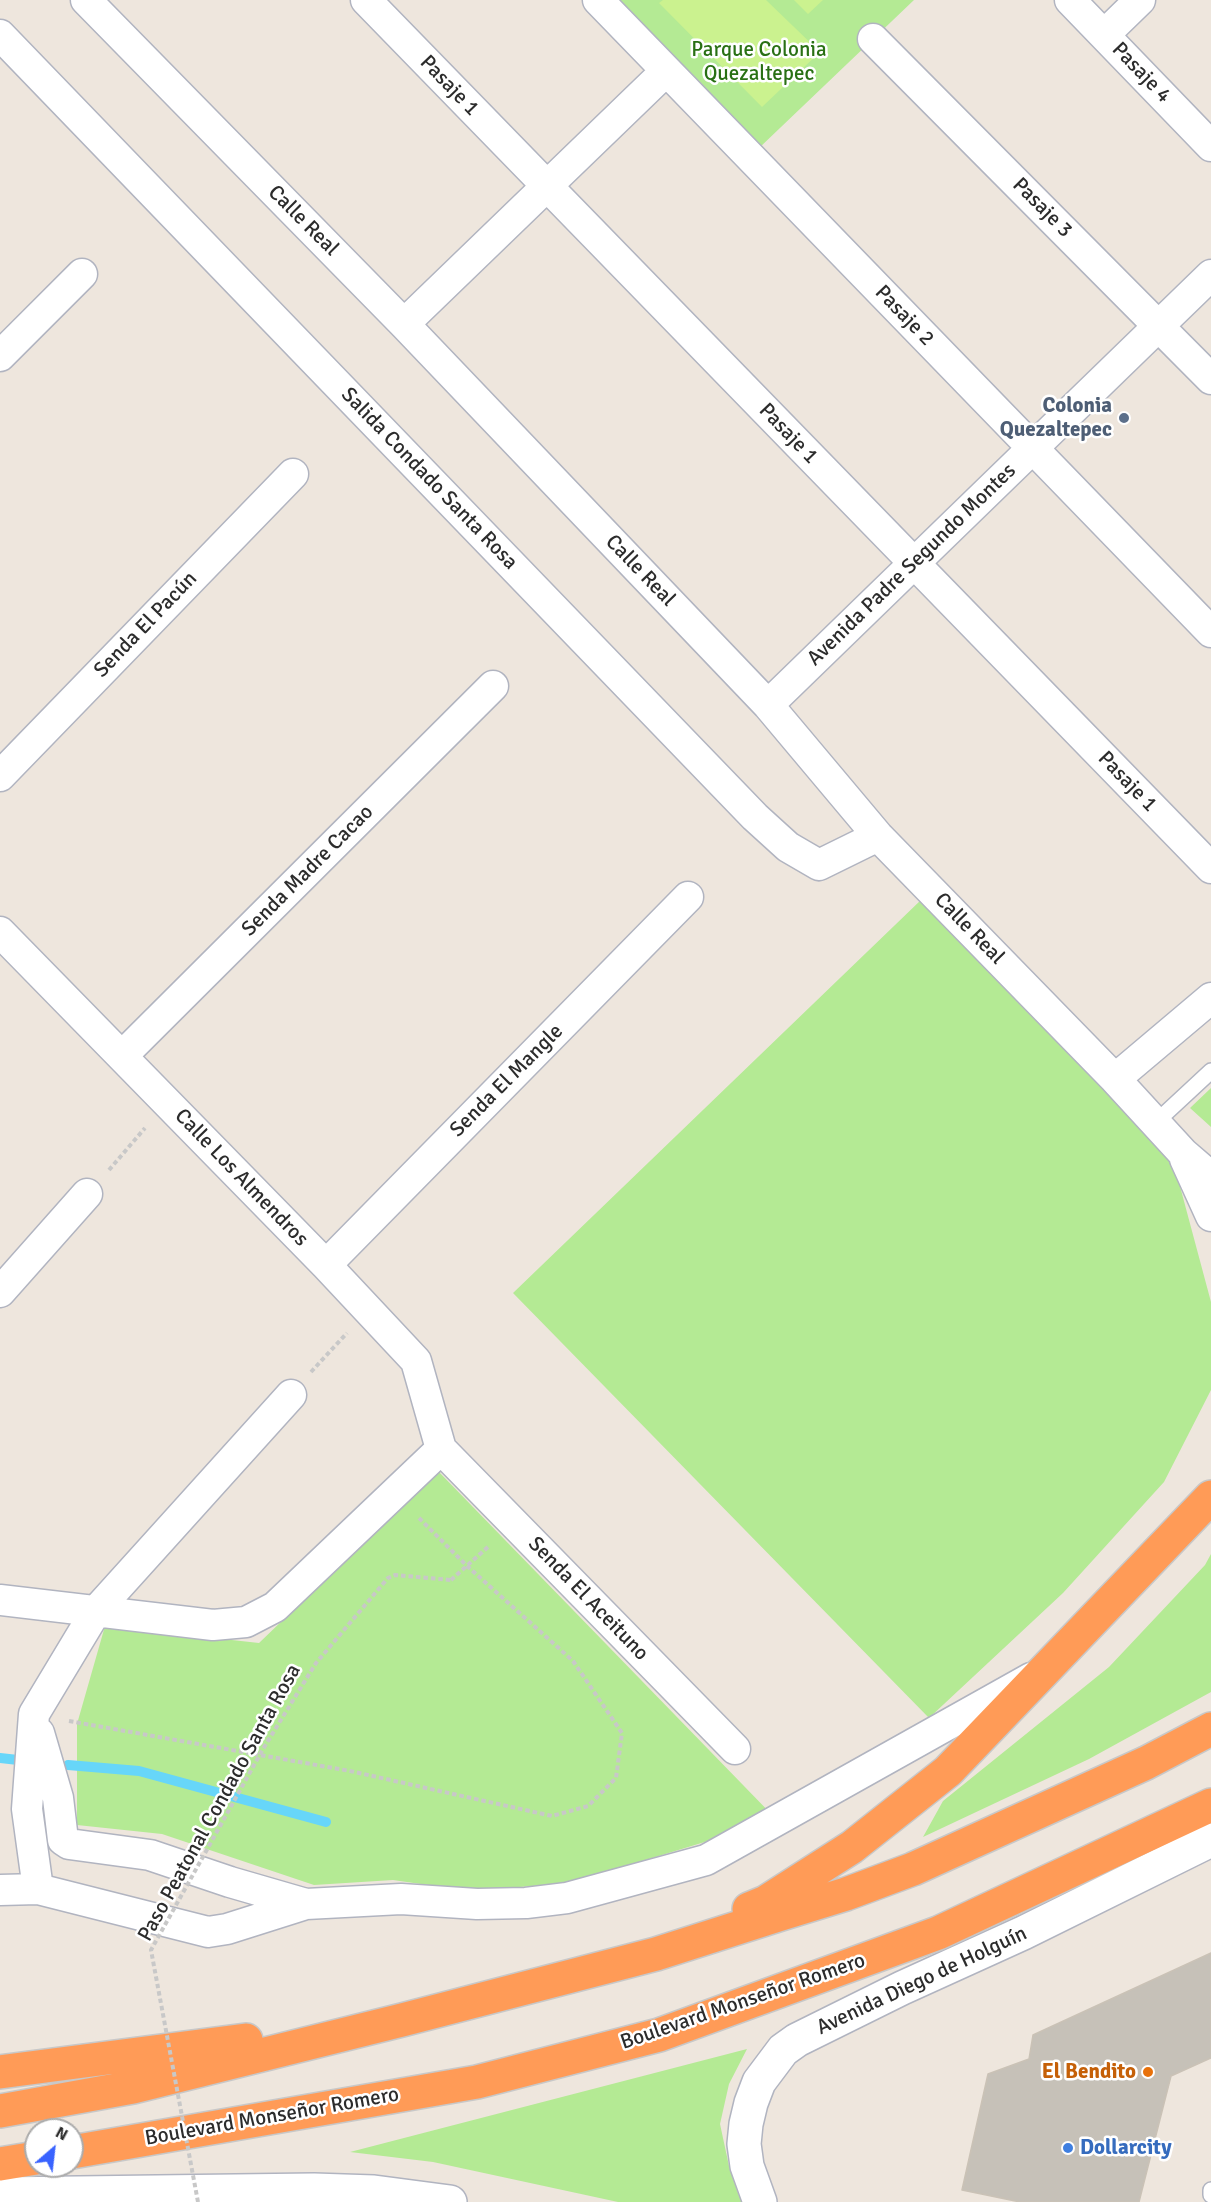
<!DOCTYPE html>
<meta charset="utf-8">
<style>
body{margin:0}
#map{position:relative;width:1211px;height:2202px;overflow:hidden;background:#eee6dd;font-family:Signika,sans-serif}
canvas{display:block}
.north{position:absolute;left:24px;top:2118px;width:60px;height:60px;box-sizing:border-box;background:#fff;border:2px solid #ababab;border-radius:50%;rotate:28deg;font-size:16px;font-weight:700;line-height:24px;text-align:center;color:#2c2c2c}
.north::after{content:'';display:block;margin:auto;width:21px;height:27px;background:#3963ff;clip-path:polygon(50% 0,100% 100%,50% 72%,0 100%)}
</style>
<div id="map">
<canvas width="1211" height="2202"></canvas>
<div class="north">N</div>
</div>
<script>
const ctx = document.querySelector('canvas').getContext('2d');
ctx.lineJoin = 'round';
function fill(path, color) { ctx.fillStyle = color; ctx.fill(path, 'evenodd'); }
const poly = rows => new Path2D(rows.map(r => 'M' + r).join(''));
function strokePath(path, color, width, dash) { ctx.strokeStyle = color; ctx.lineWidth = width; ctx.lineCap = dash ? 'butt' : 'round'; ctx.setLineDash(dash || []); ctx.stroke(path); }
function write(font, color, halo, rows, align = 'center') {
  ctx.font = font + ' Signika,sans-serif'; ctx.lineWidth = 5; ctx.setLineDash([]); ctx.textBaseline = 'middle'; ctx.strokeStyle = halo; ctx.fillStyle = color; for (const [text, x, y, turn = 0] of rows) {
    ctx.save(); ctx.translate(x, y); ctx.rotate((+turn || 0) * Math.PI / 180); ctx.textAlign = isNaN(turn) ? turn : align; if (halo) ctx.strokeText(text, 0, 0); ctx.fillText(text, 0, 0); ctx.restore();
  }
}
const green = poly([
 [611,0,914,0,758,149],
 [922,899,1170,1149,1211,1302,1211,1390,1164,1482,1063,1593,929,1718,513,1293],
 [1211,1088,1211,1127,1190,1108],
 [438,1471,777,1820,570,1883,469,1891,393,1880,314,1885,162,1834,77,1825,77,1724,105,1626,259,1643],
 [1211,1554,1211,1692,1089,1759,923,1837,943,1801,1109,1667,1205,1565],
 [747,2049,729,2084,720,2124,729,2166,739,2196,744,2202,618,2202,433,2162,350,2152]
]);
const pitch = poly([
 [663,0,766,0,820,52,762,107,659,3],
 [794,0,823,0,808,14]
]);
const stream = poly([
 [0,1758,27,1761],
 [68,1765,139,1771,326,1822]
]);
const building = poly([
 [1211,1953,1211,2058,1171,2076,1139,2202,1020,2202,962,2190,988,2074,1029,2059,1033,2035,1211,1953]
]);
const path = poly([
 [109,1170,145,1128],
 [311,1372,347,1333],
 [451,1580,489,1546],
 [69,1721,350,1771,552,1816,588,1806,616,1778,622,1733,573,1661,467,1566,418,1517]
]);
const lane = poly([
 [1155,1123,1211,1071],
 [1211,2190,1211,2195]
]);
const street = poly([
 [86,0,404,324,768,705,878,836,1115,1079,1183,1153,1211,1177],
 [366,0,1211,868],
 [598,0,1211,632],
 [1070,0,1211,146],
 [0,35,755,817,788,847,819,865,878,836],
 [1104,35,1140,0],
 [873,39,1211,379],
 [404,324,666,71],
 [0,356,82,274],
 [768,705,1211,275],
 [0,776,293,474],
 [0,932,326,1265,416,1361,441,1449,735,1749],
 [122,1056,493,686],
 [1115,1079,1211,998],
 [1185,1159,1211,1216],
 [326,1265,688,897],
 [0,1292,87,1194],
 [291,1395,96,1611,34,1714,27,1809,38,1889,208,1932,227,1929,306,1904,401,1899,477,1904,526,1903,567,1898,706,1860,1031,1678],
 [0,1600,213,1625,246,1622,275,1607,441,1449],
 [39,1733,58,1798,63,1840,69,1844,150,1855,230,1882,306,1904],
 [0,1890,38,1889]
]);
const secondary = poly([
 [0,2194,314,2190,374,2192,450,2202],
 [760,2202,747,2166,744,2144,746,2124,751,2103,759,2082,783,2050,797,2040,902,1988,1023,1933,1211,1840]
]);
const highway = poly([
 [749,1909,766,1902,852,1847,948,1771,1211,1497],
 [0,2072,246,2040],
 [0,2111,133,2087,402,2020,656,1954,781,1914,846,1894,913,1869,1146,1763,1211,1729],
 [72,2152,477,2082,659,2035,938,1933,1211,1805],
 [0,2164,36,2158]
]);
const pathBridge = poly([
 [198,2202,151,1950,263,1749,316,1663,388,1578,395,1575,451,1580]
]);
const markers = [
 [1124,418,6,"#5c6f8a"],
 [1148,2072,6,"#e8710a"],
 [1068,2148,6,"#3f7fe0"]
];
const parkNames = [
 ["Parque Colonia",759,50],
 ["Quezaltepec",759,74]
];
const streetNames = [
 ["Pasaje 4",1141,73,46],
 ["Pasaje 1",449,86,46],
 ["Pasaje 3",1042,208,45],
 ["Calle Real",303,221,45],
 ["Pasaje 2",904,316,46],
 ["Pasaje 1",788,434,46],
 ["Salida Condado Santa Rosa",429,479,46],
 ["Avenida Padre Segundo Montes",912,565,-44],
 ["Calle Real",640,571,46],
 ["Senda El Pacún",146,625,-46],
 ["Pasaje 1",1127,782,46],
 ["Senda Madre Cacao",308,871,-45],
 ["Calle Real",969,929,46],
 ["Senda El Mangle",507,1081,-45],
 ["Calle Los Almendros",241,1178,46],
 ["Senda El Aceituno",588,1599,46],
 ["Paso Peatonal Condado Santa Rosa",220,1803,-61],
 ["Avenida Diego de Holguín",922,1981,-25],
 ["Boulevard Monseñor Romero",743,2002,-19],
 ["Boulevard Monseñor Romero",272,2117,-10]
];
const serviceNames = [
 ["Colonia",1112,406],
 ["Quezaltepec",1112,430]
];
const foodNames = [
 ["El Bendito",1136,2072]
];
const shopNames = [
 ["Dollarcity",1080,2148]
];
fill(green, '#b4ea94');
fill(pitch, '#cbf28f');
strokePath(stream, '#67d6f9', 10);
fill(building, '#c6c1b8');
strokePath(building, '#cac2b6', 1.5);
strokePath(lane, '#b1b4c0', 18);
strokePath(street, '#b1b4c0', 33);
strokePath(secondary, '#b1b4c0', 36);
strokePath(highway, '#c8c8c8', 36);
strokePath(path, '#c8c8c8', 4, [4.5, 3]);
strokePath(lane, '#fff', 15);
strokePath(street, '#fff', 30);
strokePath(secondary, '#fff', 33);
strokePath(highway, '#ff9b57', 33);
strokePath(pathBridge, '#c8c8c8', 4, [4.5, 3]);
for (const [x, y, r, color] of markers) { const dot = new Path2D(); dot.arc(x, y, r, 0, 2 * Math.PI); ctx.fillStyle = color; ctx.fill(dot); strokePath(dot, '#fff', 2); }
write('21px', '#297014', '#fff', parkNames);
write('21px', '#2c2c2c', '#fff', streetNames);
write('bold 21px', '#4e5e75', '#fff', serviceNames, 'right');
write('bold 21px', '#c56008', '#fff', foodNames, 'right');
write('bold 21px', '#366cbe', '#fff', shopNames, 'left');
</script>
